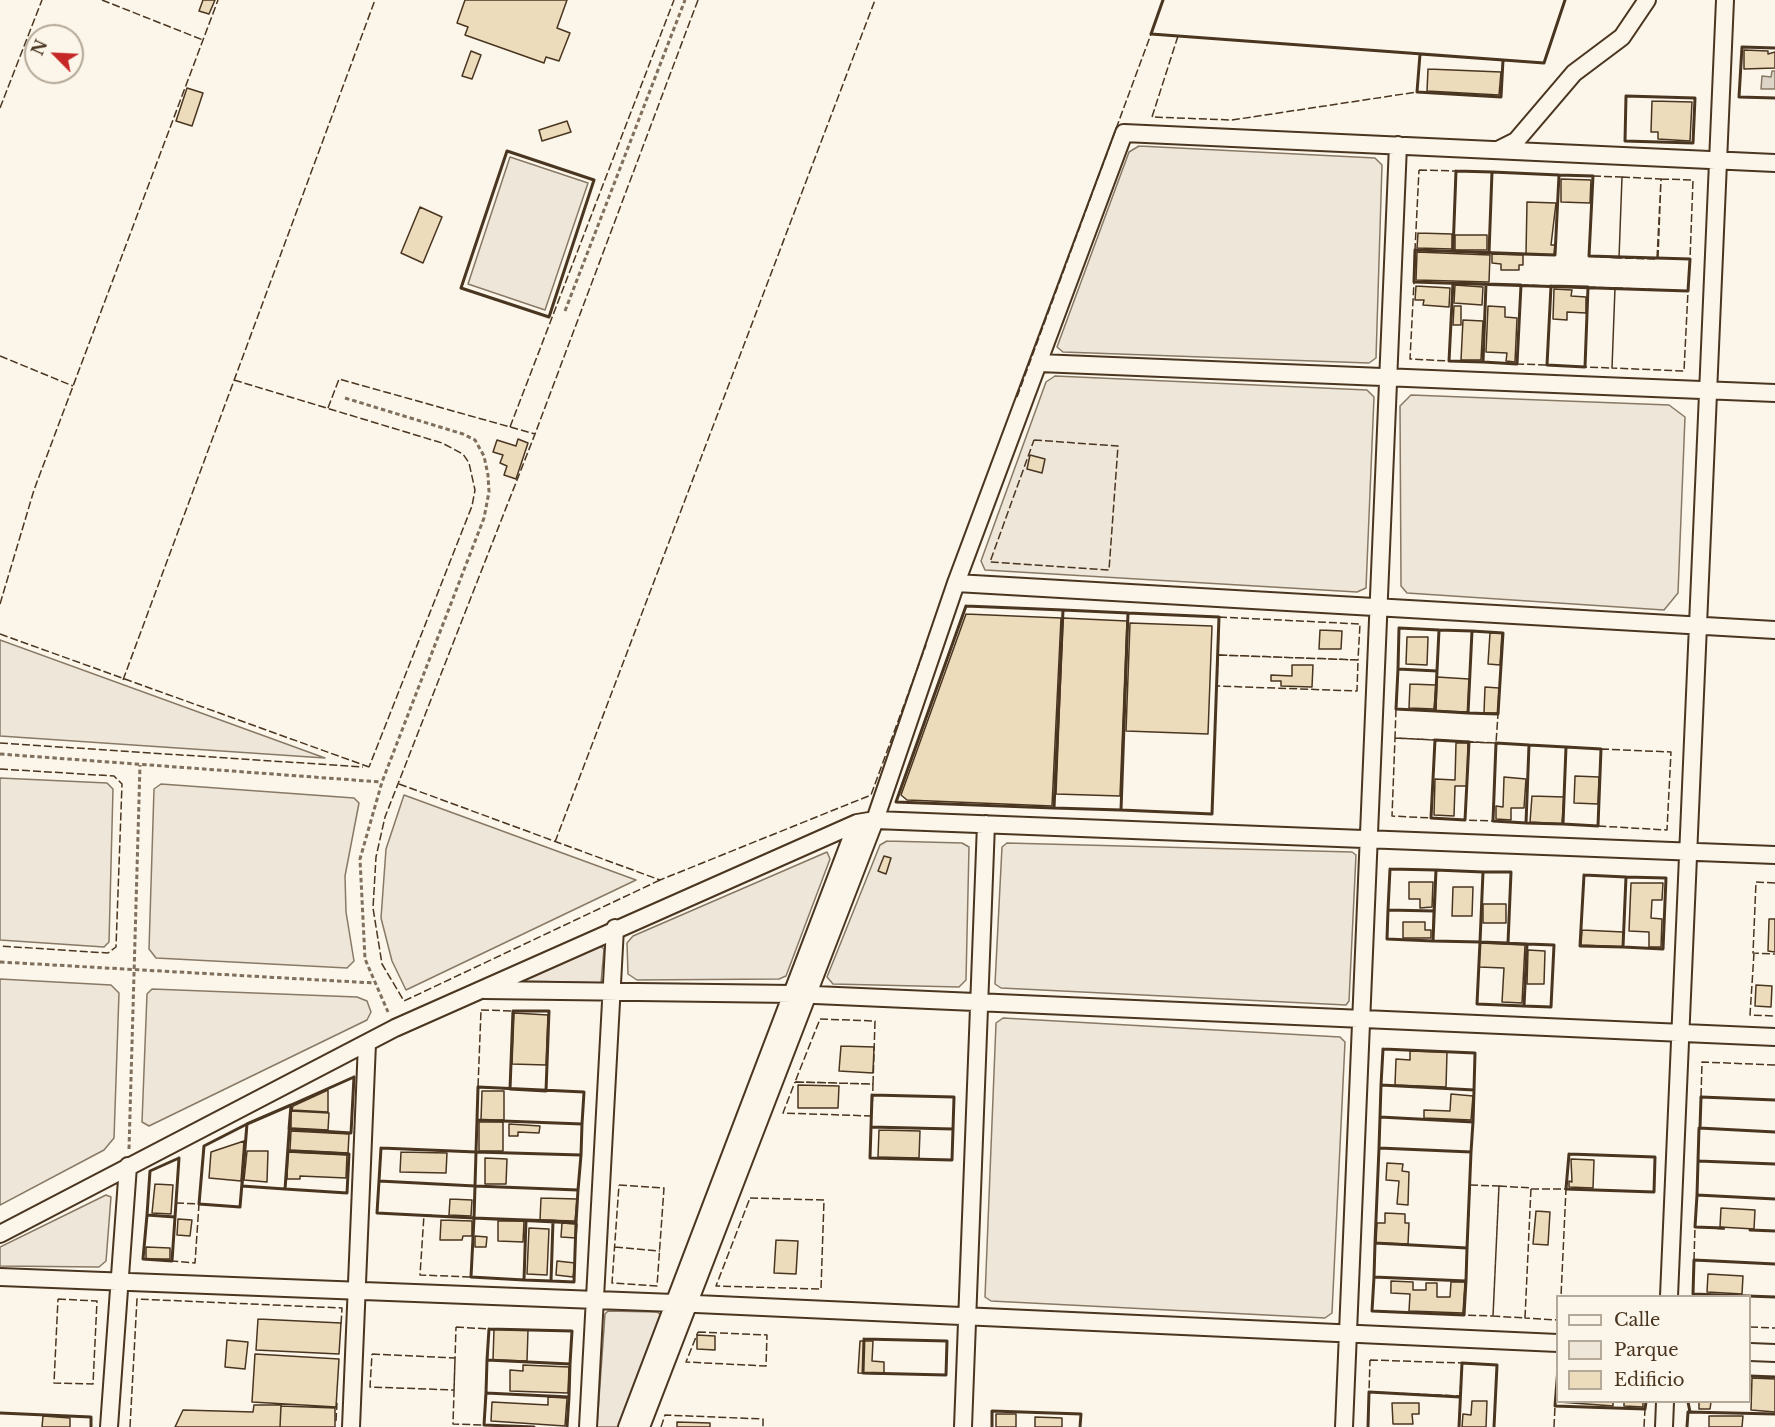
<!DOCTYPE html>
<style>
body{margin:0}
#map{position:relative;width:1775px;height:1427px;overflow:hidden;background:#fbf6e9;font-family:"Libre Baskerville",serif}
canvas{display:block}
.legend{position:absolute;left:1556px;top:1295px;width:195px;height:108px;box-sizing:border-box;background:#fbf6e9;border:2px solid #b4a999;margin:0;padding:8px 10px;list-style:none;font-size:18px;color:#4a3520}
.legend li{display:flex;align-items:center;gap:12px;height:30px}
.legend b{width:30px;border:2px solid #b4a999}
.north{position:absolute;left:24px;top:24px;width:60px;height:60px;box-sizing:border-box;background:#fbf6e9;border:2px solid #b4a999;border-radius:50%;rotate:294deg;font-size:16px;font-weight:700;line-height:24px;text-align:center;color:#4a3520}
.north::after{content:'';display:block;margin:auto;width:21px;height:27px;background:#c62828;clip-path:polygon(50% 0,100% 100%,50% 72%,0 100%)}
</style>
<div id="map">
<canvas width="1775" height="1427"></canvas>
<ul class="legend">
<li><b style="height:8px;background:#fbf6e9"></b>Calle</li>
<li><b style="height:16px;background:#ede6d9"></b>Parque</li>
<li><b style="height:16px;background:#ecdcbc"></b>Edificio</li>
</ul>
<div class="north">N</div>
</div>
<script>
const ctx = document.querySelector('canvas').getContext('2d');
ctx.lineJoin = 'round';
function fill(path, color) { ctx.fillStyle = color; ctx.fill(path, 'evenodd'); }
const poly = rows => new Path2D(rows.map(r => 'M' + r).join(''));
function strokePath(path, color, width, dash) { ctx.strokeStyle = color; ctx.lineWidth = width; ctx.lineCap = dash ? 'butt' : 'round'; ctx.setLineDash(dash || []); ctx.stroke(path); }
const green = poly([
 [1139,146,1375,158,1382,165,1376,358,1369,363,1063,352,1057,347,1129,152,1139,146],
 [510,157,588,183,545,310,468,284,510,157],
 [1055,376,1367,390,1374,397,1366,588,1357,592,985,570,981,561,1046,382,1055,376],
 [1411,395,1669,405,1685,417,1678,593,1664,610,1407,593,1401,586,1400,406,1411,395],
 [0,640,325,758,0,736,0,640],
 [0,778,107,783,113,789,109,942,104,947,0,940,0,778],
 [161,784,354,798,359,803,345,876,346,912,354,961,347,968,156,958,149,949,154,789,161,784],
 [404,795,636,880,406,990,392,961,381,918,386,849,404,795],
 [887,841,962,843,969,847,966,980,959,987,833,984,827,977,880,845,887,841],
 [1007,843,1352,852,1356,855,1349,1001,1346,1005,1001,988,995,984,1002,847,1007,843],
 [827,852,830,859,786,976,779,979,637,980,628,974,627,943,633,936,827,852],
 [600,946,604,949,601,983,522,981,600,946],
 [0,979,111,985,119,993,114,1138,104,1150,0,1205,0,979],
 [152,989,357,997,367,1001,371,1012,367,1020,149,1126,142,1122,147,994,152,989],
 [1003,1018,1340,1037,1345,1042,1332,1313,1325,1318,991,1301,985,1297,996,1023,1003,1018],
 [106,1195,111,1197,106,1261,99,1267,0,1266,0,1247,106,1195],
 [608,1311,657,1312,661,1315,620,1427,597,1427,605,1314,608,1311]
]);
const water = poly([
 [1772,71,1775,71,1775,89,1761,89,1762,76,1771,77,1772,71]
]);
const building = poly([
 [203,0,215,0,209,14,199,11,203,0],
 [465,0,567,0,557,28,570,33,559,61,546,57,544,63,465,35,468,27,457,23,465,0],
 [1744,50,1768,51,1768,54,1775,52,1775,68,1744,69,1744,50],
 [471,51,481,55,472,79,462,76,471,51],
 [1428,69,1501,72,1499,95,1427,91,1428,69],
 [187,88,203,93,192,126,176,121,187,88],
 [1652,101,1692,102,1690,141,1658,139,1658,132,1651,132,1652,101],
 [567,121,571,132,542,141,539,130,567,121],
 [1561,179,1591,180,1590,203,1561,202,1561,179],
 [1527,202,1556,203,1551,245,1555,245,1554,255,1526,254,1527,202],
 [420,207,442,217,423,263,401,253,420,207],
 [1418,233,1452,234,1452,249,1417,248,1418,233],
 [1455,235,1487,235,1487,250,1455,250,1455,235],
 [1417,252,1490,255,1489,282,1416,280,1417,252],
 [1492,254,1523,255,1523,265,1519,265,1519,270,1501,270,1501,264,1492,263,1492,254],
 [1455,285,1483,287,1482,305,1454,303,1455,285],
 [1416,286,1450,288,1449,307,1423,305,1424,300,1415,300,1416,286],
 [1554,289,1572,290,1571,296,1586,297,1586,313,1567,312,1567,320,1553,319,1554,289],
 [1454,306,1461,306,1461,325,1453,325,1454,306],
 [1488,306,1505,307,1505,317,1517,318,1515,362,1506,361,1507,353,1486,352,1488,306],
 [1463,320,1483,321,1481,360,1461,360,1463,320],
 [518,439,528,443,516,479,504,475,507,466,500,463,503,455,493,452,497,440,516,446,518,439],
 [1030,455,1045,459,1042,473,1027,469,1030,455],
 [966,614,1061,618,1052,806,907,800,901,795,966,614],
 [1063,618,1127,621,1120,796,1056,794,1063,618],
 [1130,623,1212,626,1208,734,1126,731,1130,623],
 [1320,630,1342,631,1341,649,1319,649,1320,630],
 [1490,633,1502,633,1500,665,1488,664,1490,633],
 [1407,637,1428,637,1427,665,1406,664,1407,637],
 [1292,665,1313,665,1312,687,1281,686,1281,681,1271,681,1271,675,1292,676,1292,665],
 [1437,677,1469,679,1468,712,1436,711,1437,677],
 [1410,684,1436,685,1434,709,1409,708,1410,684],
 [1485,687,1499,688,1498,713,1484,713,1485,687],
 [1456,743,1468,743,1467,786,1455,786,1454,816,1434,815,1435,779,1455,780,1456,743],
 [1575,776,1599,777,1598,804,1574,803,1575,776],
 [1504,777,1526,779,1524,808,1511,808,1511,820,1496,819,1496,806,1503,807,1504,777],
 [1532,796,1564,797,1562,824,1530,822,1532,796],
 [884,856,891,858,886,874,878,871,884,856],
 [1409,882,1433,882,1432,907,1420,908,1420,899,1409,899,1409,882],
 [1631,883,1663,883,1662,900,1652,900,1651,918,1662,919,1661,947,1649,947,1649,932,1629,931,1631,883],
 [1453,887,1473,887,1472,916,1452,916,1453,887],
 [1483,904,1506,904,1506,923,1483,923,1483,904],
 [1769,919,1775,919,1775,952,1768,951,1769,919],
 [1403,922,1425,922,1425,930,1431,930,1431,938,1403,938,1403,922],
 [1582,930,1623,932,1623,947,1581,945,1582,930],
 [1480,943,1525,945,1522,1003,1502,1002,1504,968,1479,967,1480,943],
 [1528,950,1545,951,1544,984,1527,984,1528,950],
 [1756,985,1772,986,1771,1007,1755,1006,1756,985],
 [514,1013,548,1015,546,1065,512,1064,514,1013],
 [841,1046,874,1047,873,1073,839,1071,841,1046],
 [1410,1051,1447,1052,1446,1087,1395,1085,1396,1059,1410,1060,1410,1051],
 [798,1085,839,1086,838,1108,798,1108,798,1085],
 [328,1090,328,1112,292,1110,293,1106,328,1090],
 [482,1091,504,1091,504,1120,481,1120,482,1091],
 [1451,1094,1473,1096,1471,1120,1424,1118,1424,1110,1450,1111,1451,1094],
 [291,1111,329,1113,328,1130,291,1128,291,1111],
 [479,1122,503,1122,503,1151,479,1151,479,1122],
 [509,1124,540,1126,539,1133,518,1132,518,1136,509,1136,509,1124],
 [879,1130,920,1131,919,1158,878,1157,879,1130],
 [291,1131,349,1134,348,1153,290,1150,291,1131],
 [244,1141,241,1181,209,1178,211,1152,244,1141],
 [247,1151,268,1151,267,1182,244,1180,247,1151],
 [288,1152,347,1155,346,1178,300,1176,300,1179,287,1179,288,1152],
 [401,1152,447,1153,446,1173,400,1172,401,1152],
 [485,1158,507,1159,506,1184,485,1184,485,1158],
 [1571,1159,1594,1160,1593,1188,1569,1187,1569,1181,1572,1182,1571,1159],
 [1387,1163,1403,1164,1402,1171,1409,1172,1408,1205,1397,1204,1399,1181,1386,1180,1387,1163],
 [155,1184,173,1185,171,1214,152,1213,155,1184],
 [541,1198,577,1199,575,1221,540,1220,541,1198],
 [450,1199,472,1200,471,1216,449,1215,450,1199],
 [1721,1208,1755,1210,1754,1229,1720,1227,1721,1208],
 [1536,1211,1550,1212,1548,1245,1533,1244,1536,1211],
 [1385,1213,1405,1214,1405,1223,1409,1223,1408,1244,1376,1243,1377,1223,1385,1223,1385,1213],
 [178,1219,192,1220,190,1236,177,1235,178,1219],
 [441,1220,472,1221,472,1236,463,1236,462,1240,440,1240,441,1220],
 [498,1221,524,1221,523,1242,498,1241,498,1221],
 [562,1223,577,1224,576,1238,561,1237,562,1223],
 [529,1228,549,1229,547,1275,527,1274,529,1228],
 [475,1236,487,1237,486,1247,475,1247,475,1236],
 [776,1240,798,1241,796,1274,774,1273,776,1240],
 [146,1247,170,1248,170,1259,146,1259,146,1247],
 [557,1261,575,1263,573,1277,556,1275,557,1261],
 [1708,1274,1743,1276,1742,1294,1707,1292,1708,1274],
 [1391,1281,1413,1282,1413,1290,1426,1290,1426,1283,1437,1283,1437,1297,1450,1297,1451,1282,1465,1282,1463,1313,1409,1311,1410,1294,1391,1293,1391,1281],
 [258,1319,341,1323,339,1354,256,1350,258,1319],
 [494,1329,528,1330,527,1361,493,1360,494,1329],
 [697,1335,715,1336,715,1350,697,1349,697,1335],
 [227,1340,248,1342,245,1369,225,1367,227,1340],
 [860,1341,873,1341,872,1361,884,1362,884,1374,858,1373,860,1341],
 [255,1354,339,1359,336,1407,252,1402,255,1354],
 [523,1365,569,1367,568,1393,510,1391,510,1370,523,1371,523,1365],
 [1752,1378,1775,1379,1775,1412,1751,1410,1752,1378],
 [548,1397,567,1398,565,1426,491,1421,492,1402,548,1405,548,1397],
 [1472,1401,1487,1401,1486,1427,1462,1427,1463,1414,1471,1415,1472,1401],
 [1559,1402,1613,1402,1613,1406,1559,1402],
 [1624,1402,1643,1402,1643,1407,1624,1406,1624,1402],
 [1699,1402,1711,1402,1710,1409,1699,1409,1699,1402],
 [1392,1403,1419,1403,1419,1414,1412,1414,1413,1424,1393,1424,1392,1403],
 [254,1405,281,1405,280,1427,175,1427,183,1410,253,1412,254,1405],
 [281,1406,335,1408,335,1427,280,1427,281,1406],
 [996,1414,1016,1414,1016,1427,996,1427,996,1414],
 [43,1416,70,1418,70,1427,42,1427,43,1416],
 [1709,1416,1743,1416,1742,1427,1709,1427,1709,1416],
 [1035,1417,1062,1418,1062,1427,1035,1427,1035,1417],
 [677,1422,710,1423,710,1427,677,1427,677,1422]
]);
const path = poly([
 [565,311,685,0],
 [345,398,463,434,475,440,484,456,488,475,489,492,484,518,382,782,360,859,365,959,388,1012],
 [0,754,381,782],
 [0,962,374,983],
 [129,1149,140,765]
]);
const minor = poly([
 [1498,150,1516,141,1574,73,1622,37,1647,0],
 [1039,363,1775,393],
 [956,583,1775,630],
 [484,990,792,994,1775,1037],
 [0,1234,395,1028,857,823,875,820,1775,855],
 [0,1277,674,1303,1558,1343],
 [1669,1296,1725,0],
 [1750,1352,1775,1353],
 [109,1427,128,1166],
 [351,1427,367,1043],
 [588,1427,615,928],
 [627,1427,857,823],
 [641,1427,875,820,956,583,1124,133,1775,163],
 [963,1427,986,824],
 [1344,1427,1398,145],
 [1664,1427,1665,1402]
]);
const fence = poly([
 [102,0,203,40],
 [1178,36,1152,117,1232,120,1417,92,1420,54],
 [0,108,42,0],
 [1419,170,1456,171,1453,251,1415,250,1419,170],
 [1593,176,1622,177,1619,258,1589,256,1593,176],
 [1622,177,1661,179,1657,259,1619,258,1622,177],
 [1661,179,1693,180,1690,259,1658,258,1661,179],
 [1414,282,1453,283,1449,361,1410,359,1414,282],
 [1521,285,1551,286,1547,365,1517,364,1521,285],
 [1588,287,1615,288,1612,368,1585,367,1588,287],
 [1615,288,1688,291,1684,371,1612,368,1615,288],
 [0,356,73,386],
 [234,380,442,443,463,454,469,463,475,490,472,506,369,767],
 [1017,397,1151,34],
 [328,408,339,379,535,434],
 [510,427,674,0],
 [1034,440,1118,446,1109,570,990,562,1034,440],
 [0,604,34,490,218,0],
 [1219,617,1360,624,1358,660,1218,655,1219,617],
 [0,634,369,767],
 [1218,655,1358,660,1357,691,1217,686,1218,655],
 [123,680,375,0],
 [1396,709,1498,714,1496,743,1395,738,1396,709],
 [1395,738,1435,740,1431,818,1392,816,1395,738],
 [1469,742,1496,743,1493,821,1465,820,1469,742],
 [0,743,363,767],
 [1601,749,1671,752,1667,830,1598,826,1601,749],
 [0,769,114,776,122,784,116,947,108,953,0,946],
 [399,784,660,880,871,795,926,645],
 [555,842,875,0],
 [660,880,404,1001,382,964,373,908,376,857,385,817,535,434,698,0],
 [1775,883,1756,882,1753,953,1775,954],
 [1754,953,1750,1015,1775,1016],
 [481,1010,513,1011,510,1089,478,1087,481,1010],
 [820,1019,875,1021,873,1084,795,1082,820,1019],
 [1775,1065,1702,1062,1701,1097,1775,1100],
 [795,1082,873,1084,872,1116,783,1113,795,1082],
 [619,1185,664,1188,657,1286,612,1283,619,1185],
 [1470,1185,1499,1186,1493,1316,1464,1315,1470,1185],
 [1499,1186,1531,1188,1525,1318,1493,1316,1499,1186],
 [1531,1189,1566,1189,1561,1296],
 [750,1198,824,1200,821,1289,716,1286,750,1198],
 [176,1203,199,1204,195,1263,172,1261,176,1203],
 [424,1215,474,1218,471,1277,420,1275,424,1215],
 [1725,1229,1695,1227,1694,1260,1775,1264],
 [1752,1230,1775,1231],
 [615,1247,660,1251],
 [1693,1296,1693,1294,1775,1297],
 [58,1299,97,1301,93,1384,54,1383,58,1299],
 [1525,1315,1525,1318,1558,1320],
 [456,1327,489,1329,484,1425,453,1424,456,1327],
 [1750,1327,1775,1328],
 [698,1332,767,1335,766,1366,686,1362,698,1332],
 [372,1354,455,1358,454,1390,370,1387,372,1354],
 [1370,1360,1462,1363,1460,1396,1369,1392,1370,1360],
 [336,1421,337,1403],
 [130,1427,137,1299,342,1308,341,1325],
 [661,1427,665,1415,763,1419,763,1427],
 [1554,1427,1555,1406,1645,1409,1644,1427]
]);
const wall = poly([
 [1163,0,1151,34,1544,63,1565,0],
 [1775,48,1742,47,1739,97,1775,98],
 [1420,54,1503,60,1501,97,1417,92,1420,54],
 [1626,96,1695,98,1693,143,1625,141,1626,96],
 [507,151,594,180,549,317,461,288,507,151],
 [1456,171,1492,172,1489,253,1453,251,1456,171],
 [1492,172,1559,175,1555,255,1489,253,1492,172],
 [1559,175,1593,176,1589,256,1690,259,1688,291,1414,282,1415,250,1555,255,1559,175],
 [1453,283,1486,284,1483,362,1449,361,1453,283],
 [1486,284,1521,285,1517,364,1483,362,1486,284],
 [1551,286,1588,287,1585,367,1547,365,1551,286],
 [966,606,1063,610,1054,808,896,802,966,606],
 [1063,610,1128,613,1121,810,1054,808,1063,610],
 [1128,613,1219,617,1212,814,1121,810,1128,613],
 [1399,628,1439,630,1437,671,1398,669,1399,628],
 [1439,630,1472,631,1468,713,1435,711,1439,630],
 [1472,631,1503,633,1498,714,1468,713,1472,631],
 [1398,669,1437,671,1435,711,1396,709,1398,669],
 [1435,740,1469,742,1465,820,1431,818,1435,740],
 [1496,743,1529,745,1526,823,1493,821,1496,743],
 [1529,745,1566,747,1563,824,1526,823,1529,745],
 [1566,747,1601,749,1598,826,1563,824,1566,747],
 [1390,869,1436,870,1434,911,1388,910,1390,869],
 [1436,870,1483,872,1480,942,1433,941,1436,870],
 [1483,872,1511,872,1508,943,1480,942,1483,872],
 [1584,875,1626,877,1623,947,1580,946,1584,875],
 [1626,877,1666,878,1663,949,1623,947,1626,877],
 [1388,910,1434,911,1433,941,1387,939,1388,910],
 [1480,942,1527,944,1524,1006,1477,1004,1480,942],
 [1527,944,1554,945,1551,1007,1524,1006,1527,944],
 [513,1011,549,1011,546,1091,510,1089,513,1011],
 [1383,1049,1475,1053,1474,1090,1381,1085,1383,1049],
 [354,1077,351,1133,289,1129,291,1105,354,1077],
 [1381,1085,1474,1090,1473,1122,1380,1117,1381,1085],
 [478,1087,584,1092,582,1124,477,1120,478,1087],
 [872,1095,954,1097,953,1129,871,1127,872,1095],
 [291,1105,285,1189,242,1186,247,1124,291,1105],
 [1380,1117,1473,1122,1471,1152,1379,1148,1380,1117],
 [477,1120,582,1124,581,1155,476,1152,477,1120],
 [247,1124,240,1207,199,1204,204,1146,247,1124],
 [871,1127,953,1129,952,1160,870,1158,871,1127],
 [1700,1128,1701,1097,1775,1100],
 [381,1148,476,1152,475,1186,379,1181,381,1148],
 [1379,1148,1471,1152,1467,1248,1375,1243,1379,1148],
 [288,1151,349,1154,347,1193,285,1189,288,1151],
 [476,1152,581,1155,578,1190,475,1186,476,1152],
 [1569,1154,1655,1157,1654,1192,1566,1189,1569,1154],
 [179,1158,175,1217,147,1215,150,1171,179,1158],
 [1700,1161,1698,1161,1699,1128,1775,1132],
 [379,1181,475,1186,474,1218,377,1213,379,1181],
 [475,1186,578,1190,576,1223,474,1218,475,1186],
 [1699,1195,1697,1195,1698,1161,1775,1164],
 [147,1215,175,1217,172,1261,143,1259,147,1215],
 [474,1218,526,1220,524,1280,471,1277,474,1218],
 [526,1220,553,1221,551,1281,524,1280,526,1220],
 [553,1221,576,1223,574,1282,551,1281,553,1221],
 [1723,1228,1695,1227,1697,1195,1775,1199],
 [1750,1230,1775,1231],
 [1375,1243,1467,1248,1466,1281,1374,1277,1375,1243],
 [1775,1264,1694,1260,1693,1294,1775,1297],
 [1374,1277,1466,1281,1464,1315,1372,1311,1374,1277],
 [489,1329,572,1331,570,1364,487,1360,489,1329],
 [864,1339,947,1341,946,1375,863,1373,864,1339],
 [487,1360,570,1364,569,1397,486,1393,487,1360],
 [1558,1368,1555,1406,1645,1409,1646,1402],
 [1750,1376,1775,1377],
 [488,1393,486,1393,484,1425,534,1427],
 [566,1397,569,1397,567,1427],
 [1688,1402,1690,1412],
 [0,1413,91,1417,91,1427],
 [992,1427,992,1411,1081,1414,1080,1427],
 [1368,1427,1369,1392,1460,1397],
 [1459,1427,1462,1363,1497,1365,1494,1427],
 [1687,1427,1688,1412,1775,1414]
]);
fill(green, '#ede6d9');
strokePath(green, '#887966', 1.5);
fill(water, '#dcd4c6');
strokePath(water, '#887966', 1.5);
fill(building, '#ecdcbc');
strokePath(building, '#4a3520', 1.5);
strokePath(minor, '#4a3520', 20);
strokePath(path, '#7f6f5c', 3, [4.5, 3]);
strokePath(minor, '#fbf6e9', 16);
strokePath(fence, '#4a3520', 1.5, [8, 3]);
strokePath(wall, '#4a3520', 3);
</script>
